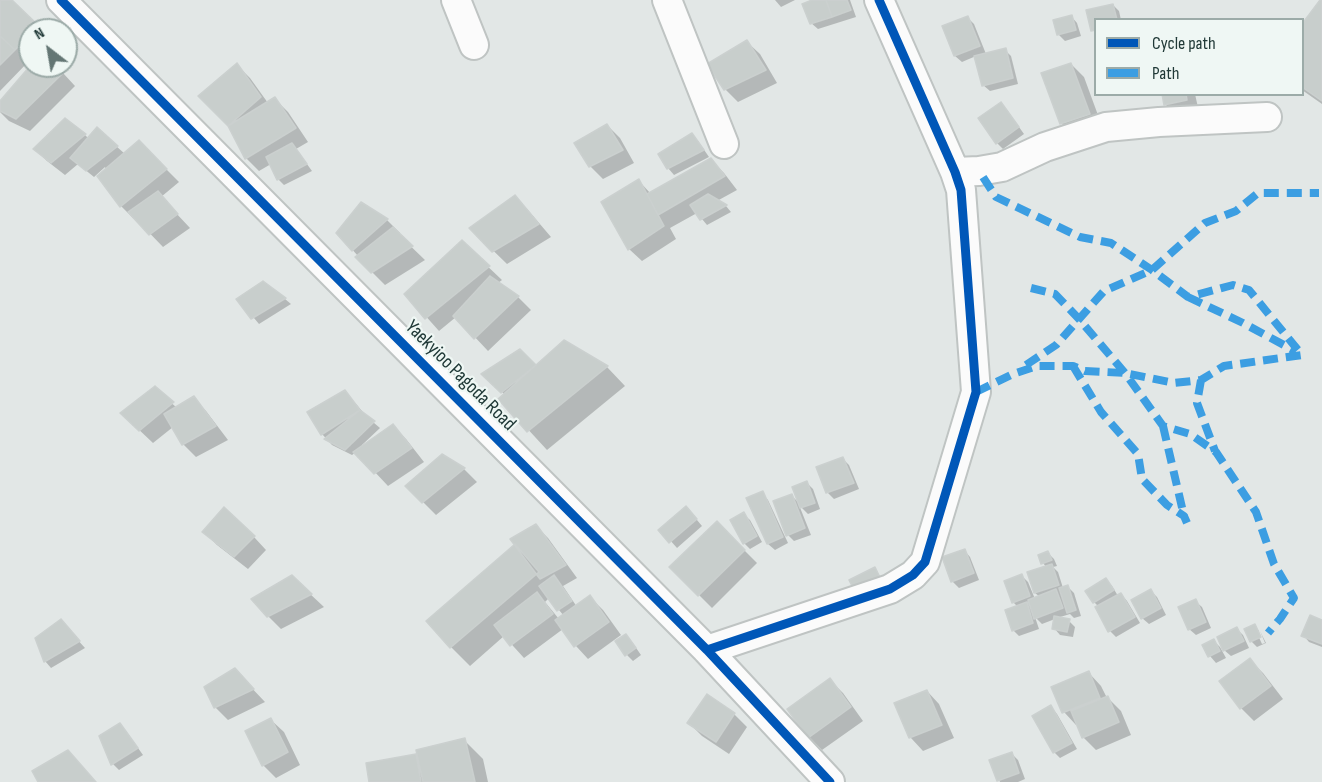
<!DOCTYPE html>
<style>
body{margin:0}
#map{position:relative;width:1322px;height:782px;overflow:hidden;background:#e2e7e6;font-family:"Sofia Sans Condensed",sans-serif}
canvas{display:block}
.legend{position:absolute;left:1094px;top:18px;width:210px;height:78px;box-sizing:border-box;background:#eff7f4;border:2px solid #9caba8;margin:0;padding:8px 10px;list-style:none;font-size:18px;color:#203937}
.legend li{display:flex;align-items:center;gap:12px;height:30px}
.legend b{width:30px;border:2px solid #9caba8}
.north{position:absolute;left:18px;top:18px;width:60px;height:60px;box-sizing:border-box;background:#eff7f4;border:2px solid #9caba8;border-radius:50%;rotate:329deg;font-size:16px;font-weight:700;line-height:24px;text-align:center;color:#203937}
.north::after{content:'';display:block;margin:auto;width:21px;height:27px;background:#647674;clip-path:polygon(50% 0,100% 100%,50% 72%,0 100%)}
</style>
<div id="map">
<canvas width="1322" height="782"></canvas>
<ul class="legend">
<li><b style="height:8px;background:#0057b8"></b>Cycle path</li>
<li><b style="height:8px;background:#3c9ee2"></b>Path</li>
</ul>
<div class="north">N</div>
</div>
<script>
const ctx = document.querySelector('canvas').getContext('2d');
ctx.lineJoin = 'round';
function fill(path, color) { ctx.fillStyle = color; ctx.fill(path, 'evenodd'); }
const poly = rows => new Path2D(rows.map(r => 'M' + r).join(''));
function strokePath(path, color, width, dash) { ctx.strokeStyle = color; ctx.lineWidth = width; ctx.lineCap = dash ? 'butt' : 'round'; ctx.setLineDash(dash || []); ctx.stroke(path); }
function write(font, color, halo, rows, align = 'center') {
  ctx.font = font + ' "Sofia Sans Condensed",sans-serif'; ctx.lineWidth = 4.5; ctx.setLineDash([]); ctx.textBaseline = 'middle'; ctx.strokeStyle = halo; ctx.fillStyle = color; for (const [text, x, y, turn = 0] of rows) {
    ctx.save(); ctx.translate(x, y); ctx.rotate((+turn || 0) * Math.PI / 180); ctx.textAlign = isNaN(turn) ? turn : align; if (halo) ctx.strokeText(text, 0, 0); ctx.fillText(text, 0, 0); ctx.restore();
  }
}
const shadow = poly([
 [0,0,10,0,41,30,30,30,30,60,0,91],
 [775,0,795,0,781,7],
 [817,0,850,0,856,17,818,29,811,23],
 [1322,0,1322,104,1302,90,1302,26],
 [1113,5,1119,11,1121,20,1096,20,1096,33,1093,30,1088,11],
 [1071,16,1077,23,1081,36,1065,41,1058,34],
 [967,17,974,24,986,54,1005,50,1011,56,1018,84,990,91,983,85,976,56,962,62,955,56,944,27],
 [747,42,760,54,777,83,738,102,725,89],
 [1071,64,1084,77,1102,126,1074,136,1061,123],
 [237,65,250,78,268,103,275,99,288,112,308,142,296,149,312,171,284,185,278,179,271,164,259,171,246,158,229,126,200,96],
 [32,66,53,66,63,73,75,86,30,131,9,121,0,112,0,103],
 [1163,94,1195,94,1199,112,1178,117,1165,104],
 [1001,104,1007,110,1024,134,1003,149,997,143],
 [607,125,620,138,634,163,603,179,590,166],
 [97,129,125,154,139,142,179,182,161,197,190,228,163,247,135,218,134,219,121,206,105,167,94,177,78,164,65,175,47,161,35,149,85,135,89,139],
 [692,135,698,141,709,157,674,175,668,168],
 [711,160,724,173,737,190,717,201,726,206,731,212,707,225,697,213,670,228,676,239,642,261,629,249,639,181,651,194],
 [515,197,528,210,551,237,507,264,471,229],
 [361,204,387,220,400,233,398,234,425,260,385,285,370,270,338,233],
 [462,242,502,280,498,283,518,297,531,310,488,351,456,317,439,331,406,294],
 [263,283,285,299,291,304,259,324,239,300],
 [564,342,607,367,625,386,547,450,500,399,505,395,484,374,519,351,536,367],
 [155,388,177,408,193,398,206,411,228,440,196,457,183,444,173,427,153,443,135,426],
 [344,392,357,405,367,417,380,428,362,445,364,447,393,426,406,439,424,462,388,486,356,452,352,455,332,445,322,434],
 [442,456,464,469,477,482,436,515,407,486],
 [843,459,849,465,859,489,834,499,827,492],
 [807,483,813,489,820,509,808,514,799,505,811,535,794,541,788,535,792,496,800,504],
 [762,493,768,500,788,543,775,550,768,544,748,499],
 [692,514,702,526,677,548,661,530],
 [743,514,750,520,762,542,750,549,744,543],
 [717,523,757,563,712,608,671,567],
 [535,525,548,538,577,578,563,586,577,607,590,597,603,610,621,635,588,659,576,646,563,629,524,658,504,636,470,666,451,647,517,545],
 [549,598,564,616,559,619,545,602],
 [204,532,254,537,266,550,248,569,217,545],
 [964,550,970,557,979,580,959,588,952,581],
 [1048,553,1054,559,1057,566,1053,567,1058,572,1063,588,1068,587,1074,593,1081,616,1074,618,1070,614,1057,618,1069,621,1075,627,1073,637,1060,635,1054,628,1055,619,1042,624,1035,617,1039,629,1019,636,1013,630,1018,607,1013,602,1022,576,1028,582,1035,599,1040,597,1035,593,1047,568,1043,563],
 [292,577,324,607,281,629,268,616],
 [1106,580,1112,586,1118,596,1121,594,1127,601,1140,623,1116,637,1110,631,1097,608,1099,607,1094,602],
 [1151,591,1157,597,1166,615,1149,624,1142,618],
 [1195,601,1202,607,1211,628,1196,635,1189,629],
 [1322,621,1322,647,1309,642,1303,635],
 [1254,626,1259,631,1256,631,1262,644,1265,643,1260,631,1266,643,1257,647,1251,641],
 [67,628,85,648,51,668,45,661,37,638],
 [1237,629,1243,635,1249,648,1231,656,1224,650],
 [626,636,632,642,641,655,633,661,627,655],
 [1214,641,1220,647,1226,658,1216,663,1210,656,1204,645],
 [1250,660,1263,673,1283,699,1254,721,1241,708],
 [1089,673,1101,686,1107,698,1108,698,1121,711,1131,735,1096,750,1083,737,1078,725,1076,725,1064,712],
 [830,680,843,693,863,721,822,750,809,737],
 [247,683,265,702,228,720,215,707],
 [927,691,939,704,954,738,923,751,911,738,896,704],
 [708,697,734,714,747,727,729,754,702,736,689,723],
 [1051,707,1057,714,1077,749,1060,758,1054,752],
 [271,720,284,732,300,765,276,778,263,765],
 [120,725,126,731,143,755,119,770,113,764,101,736],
 [464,740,483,759,488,782,371,782,368,764,418,755],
 [1011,753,1018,760,1025,779,1018,782,1000,782,991,761]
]);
const building = poly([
 [0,0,12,0,39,26,34,30,30,30,30,34,15,50,0,36,0,0],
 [812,0,826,0,832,17,810,24,802,4,812,0],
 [826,0,847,0,851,10,832,17,826,0],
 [1320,0,1322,0,1322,101,1302,87,1302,24,1320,0],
 [1113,4,1117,20,1096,20,1096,30,1091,31,1086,10,1113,4],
 [1072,15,1076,30,1057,35,1053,20,1072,15],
 [968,16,980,46,954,56,942,26,968,16],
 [0,36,15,50,0,65,0,36],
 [747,40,766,70,724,90,707,64,747,40],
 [1006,48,1013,78,982,86,974,56,1006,48],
 [237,63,261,97,228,126,198,96,237,63],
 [1071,63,1090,114,1060,124,1041,73,1071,63],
 [30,66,55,66,64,72,16,119,0,111,0,101,30,66],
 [1162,94,1186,94,1187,100,1164,105,1162,94],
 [275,97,296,128,245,159,228,126,275,97],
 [1001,102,1019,127,996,144,978,118,1001,102],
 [65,118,86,134,51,163,33,149,65,118],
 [607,124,623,150,589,167,574,143,607,124],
 [97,127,118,146,86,171,70,158,97,127],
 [692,133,704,150,667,169,658,154,692,133],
 [139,140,167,169,120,207,97,176,139,140],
 [292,143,307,164,277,180,266,157,292,143],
 [711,158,725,176,658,215,647,194,711,158],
 [639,179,664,226,628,250,601,202,639,179],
 [158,191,178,214,149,235,128,212,158,191],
 [708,194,727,205,700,220,690,205,708,194],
 [515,195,539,224,492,252,469,228,515,195],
 [361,202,388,219,352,251,336,233,361,202],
 [393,227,413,246,371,273,355,257,393,227],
 [462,240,490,266,425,319,404,294,462,240],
 [490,276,519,296,474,339,453,316,490,276],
 [263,281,286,298,251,319,236,299,263,281],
 [564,340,608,366,527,432,498,399,564,340],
 [520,349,536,365,501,393,481,374,520,349],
 [155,386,174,402,139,431,120,413,155,386],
 [345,390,360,410,321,435,307,412,345,390],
 [194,396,216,426,182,445,164,414,194,396],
 [360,410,375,421,345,450,324,439,360,410],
 [393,424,412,448,374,474,353,452,393,424],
 [442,454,465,468,422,503,405,486,442,454],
 [843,457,854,483,826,493,816,467,843,457],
 [807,481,815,503,800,508,792,487,807,481],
 [763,491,783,537,767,544,746,498,763,491],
 [792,494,805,528,786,536,773,501,792,494],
 [686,506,697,519,669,543,658,530,686,506],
 [224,507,255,536,234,557,202,532,224,507],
 [744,512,757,536,743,544,730,520,744,512],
 [717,521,745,550,698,596,669,567,717,521],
 [536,524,566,565,540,579,510,539,536,524],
 [515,544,539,572,450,648,426,621,515,544],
 [965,549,974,573,951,582,942,557,965,549],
 [1048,551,1052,560,1041,564,1038,555,1048,551],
 [1052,564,1059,585,1034,593,1027,572,1052,564],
 [875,567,885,588,859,600,849,580,875,567],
 [1022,574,1030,596,1012,603,1004,581,1022,574],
 [292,575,312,594,267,617,251,599,292,575],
 [554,575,572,601,557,611,539,586,554,575],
 [1106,578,1114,590,1093,603,1085,591,1106,578],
 [1068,585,1076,610,1067,613,1059,588,1068,585],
 [1056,589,1063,608,1034,619,1028,600,1056,589],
 [1151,589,1161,608,1141,619,1131,600,1151,589],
 [537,592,553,614,510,646,494,625,537,592],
 [1121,593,1135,617,1108,632,1095,607,1121,593],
 [590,595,609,622,574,647,555,620,590,595],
 [1196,599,1206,622,1188,630,1178,607,1196,599],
 [1027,602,1033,623,1012,631,1005,610,1027,602],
 [1310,615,1322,620,1322,644,1301,636,1310,615],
 [1054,616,1070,619,1067,632,1052,629,1054,616],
 [61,619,80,641,44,662,35,638,61,619],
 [1255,624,1261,637,1250,642,1244,629,1255,624],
 [1237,627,1244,641,1223,651,1217,637,1237,627],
 [626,634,636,648,625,656,615,641,626,634],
 [1214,639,1220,651,1208,657,1202,645,1214,639],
 [1250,658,1271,686,1240,709,1219,681,1250,658],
 [235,668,254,689,214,708,204,687,235,668],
 [1089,671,1100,698,1062,713,1051,687,1089,671],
 [830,678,851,707,808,738,787,709,830,678],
 [927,690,942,725,909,738,894,703,927,690],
 [707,694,735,713,716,742,687,723,707,694],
 [1108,696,1119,722,1082,738,1071,711,1108,696],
 [1051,705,1072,743,1053,753,1032,716,1051,705],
 [271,718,288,752,262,766,245,731,271,718],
 [120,723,138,748,111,765,99,736,120,723],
 [465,738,475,782,423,782,416,750,465,738],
 [68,750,96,782,38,782,32,771,68,750],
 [1012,752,1019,773,997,781,989,760,1012,752],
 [416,754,421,782,369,782,366,763,416,754]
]);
const minor = poly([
 [61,0,707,650,830,782],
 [456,0,474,45],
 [667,0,724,144],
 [955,172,979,171,1002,167,1045,147,1106,127,1159,122,1267,117],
 [707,650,890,589,913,575,925,562,976,392,961,190,955,172,879,0]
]);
const quiet = poly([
 [1031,288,1055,294,1079,319,1125,373,1163,426,1190,434,1216,452,1256,512,1274,564,1294,598,1280,619,1268,633],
 [1188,297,1243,323,1295,351],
 [1026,365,1056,345,1104,291,1152,270,1205,223,1236,211,1258,193,1319,193],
 [1073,366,1101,412,1138,454,1142,479,1167,505,1184,516,1190,530],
 [1201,380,1197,403,1215,451],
 [976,392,1013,374,1037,366,1073,366,1085,371,1125,373,1174,383,1201,380,1224,366,1302,355,1249,290,1233,285,1188,297,1152,270,1111,243,1080,237,996,197,979,171],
 [1163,426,1184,516]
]);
const cycleway = poly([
 [61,0,707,650,830,782],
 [707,650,890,589,913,575,925,562,976,392,961,190,955,172,879,0]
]);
const streetNames = [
 ["Yaekyioo Pagoda Road",460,376,45]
];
fill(shadow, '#0003');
fill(building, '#c8cecc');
strokePath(building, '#cbd0cf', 1.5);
strokePath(minor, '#bfc4c3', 32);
strokePath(minor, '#fbfbfb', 28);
strokePath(quiet, '#3c9ee2', 8, [15, 8]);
strokePath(cycleway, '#0057b8', 9);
write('20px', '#203937', '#eff7f4', streetNames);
</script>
